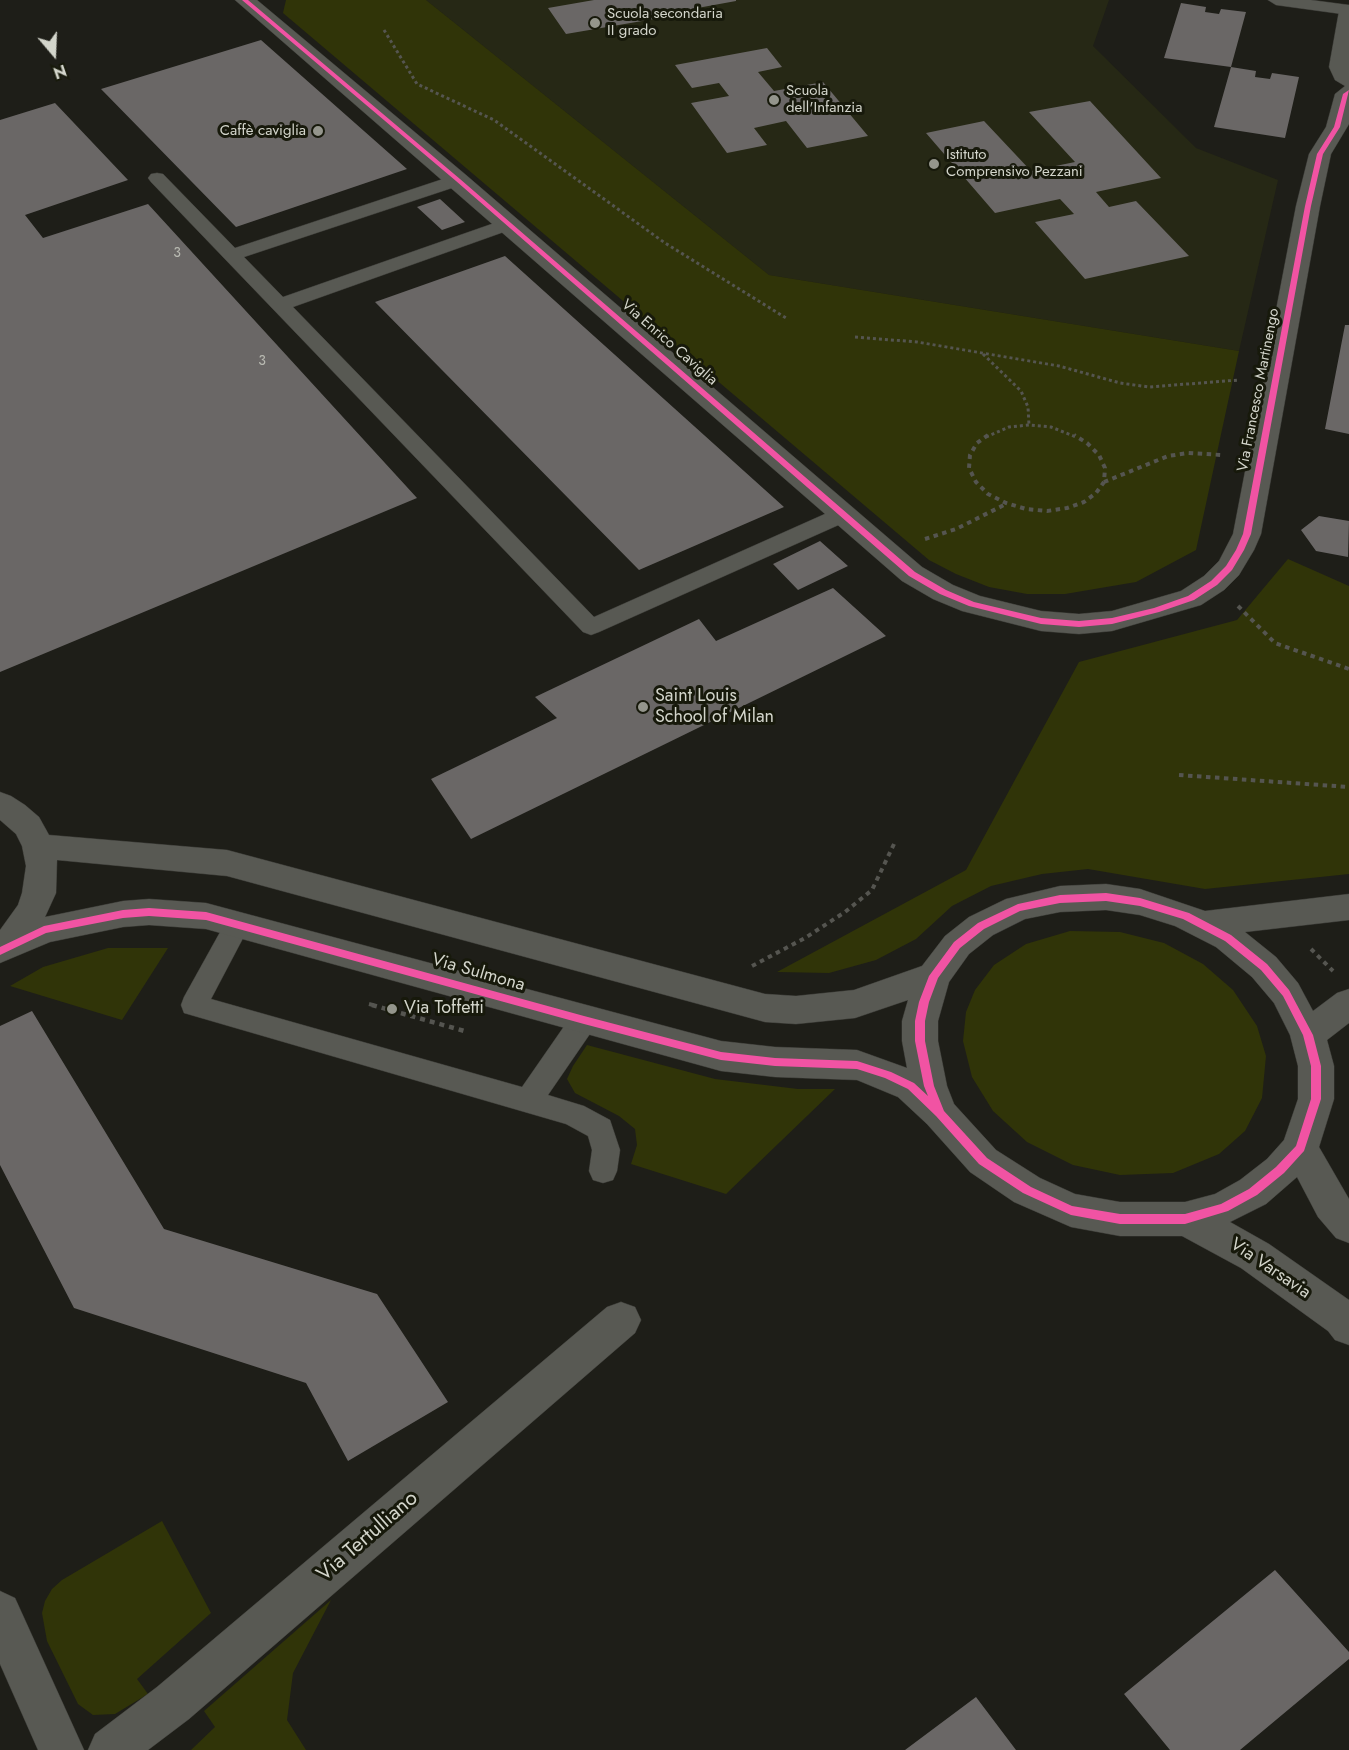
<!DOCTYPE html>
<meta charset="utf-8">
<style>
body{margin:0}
#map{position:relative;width:1349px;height:1750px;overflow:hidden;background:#1e1e18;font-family:Jost,sans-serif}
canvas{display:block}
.north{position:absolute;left:24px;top:24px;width:60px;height:60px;-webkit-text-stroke:4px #17190b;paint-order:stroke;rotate:161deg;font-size:16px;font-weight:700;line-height:24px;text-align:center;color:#d3d5cb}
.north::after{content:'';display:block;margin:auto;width:21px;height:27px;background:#d3d5cb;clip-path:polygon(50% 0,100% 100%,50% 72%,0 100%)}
</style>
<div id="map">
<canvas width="1349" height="1750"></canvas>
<div class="north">N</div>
</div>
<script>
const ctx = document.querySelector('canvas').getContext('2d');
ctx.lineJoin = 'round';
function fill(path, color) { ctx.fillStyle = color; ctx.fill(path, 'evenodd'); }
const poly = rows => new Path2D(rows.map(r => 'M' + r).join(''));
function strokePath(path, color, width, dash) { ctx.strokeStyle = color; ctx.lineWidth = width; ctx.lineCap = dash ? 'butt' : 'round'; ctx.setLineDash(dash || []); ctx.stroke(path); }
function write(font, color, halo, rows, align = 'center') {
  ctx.font = font + ' Jost,sans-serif'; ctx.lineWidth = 6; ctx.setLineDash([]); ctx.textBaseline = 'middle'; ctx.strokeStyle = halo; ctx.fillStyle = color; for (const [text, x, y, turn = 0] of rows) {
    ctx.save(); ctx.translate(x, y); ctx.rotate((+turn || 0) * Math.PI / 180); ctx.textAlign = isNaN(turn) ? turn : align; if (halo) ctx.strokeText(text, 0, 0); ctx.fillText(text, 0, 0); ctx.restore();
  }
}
const built = poly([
 [426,0,1109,0,1093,46,1196,148,1278,180,1239,351,769,275]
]);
const green = poly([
 [286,0,426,0,769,275,1239,351,1196,550,1136,582,1065,594,1027,594,989,587,956,574,929,560,283,13],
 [1288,559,1349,586,1349,874,1205,889,1088,869,1042,874,991,886,952,906,916,939,876,960,829,973,777,972,966,870,1079,662,1237,620],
 [1070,931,1120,932,1164,943,1203,964,1233,990,1257,1026,1266,1056,1262,1098,1245,1131,1219,1154,1173,1173,1120,1175,1073,1165,1027,1142,993,1111,972,1077,963,1041,966,1012,975,990,994,965,1026,944],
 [108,948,168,948,122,1020,10,986,43,967],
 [587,1045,715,1079,798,1089,835,1089,726,1194,631,1164,637,1145,635,1129,619,1116,575,1093,567,1079,573,1066],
 [162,1521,211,1613,137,1679,148,1694,115,1714,93,1715,78,1704,47,1641,42,1613,45,1601,52,1589,62,1580],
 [331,1600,293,1673,287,1720,306,1750,191,1750,215,1727,204,1711]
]);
const building = poly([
 [594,0,736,0,736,1,692,9,695,12,566,34,548,8],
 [1181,3,1206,7,1205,12,1219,14,1221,9,1246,12,1231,67,1256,71,1255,77,1270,79,1272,73,1299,77,1285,138,1214,127,1231,67,1164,58],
 [261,40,407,169,236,227,101,89],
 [767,48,782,67,758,72,774,91,823,82,868,136,807,148,786,121,754,128,767,145,727,153,691,103,729,96,719,83,692,88,675,65],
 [1090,101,1161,178,1096,192,1109,207,1136,201,1189,256,1085,279,1035,222,1074,214,1060,199,995,213,926,133,984,121,1031,171,1075,162,1029,112],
 [55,103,128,180,25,215,43,238,148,204,417,498,0,672,0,120],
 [440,199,465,222,442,230,417,207],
 [505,256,784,507,639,570,375,302],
 [1345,325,1349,325,1349,434,1325,429],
 [1319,516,1349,521,1348,557,1316,551,1301,530],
 [820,541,848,566,798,590,773,564],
 [833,588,886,636,471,839,431,779,557,718,535,697,699,619,716,641],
 [32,1011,164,1229,377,1294,448,1402,348,1461,306,1383,74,1308,0,1165,0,1026],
 [1275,1570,1349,1652,1349,1659,1240,1750,1170,1750,1124,1694],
 [976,1697,1016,1750,905,1750]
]);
const pathFar2 = poly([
 [384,30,417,84,494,120,665,243,786,318],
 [855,337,917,342,1059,366,1120,383,1149,387,1239,380],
 [983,354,1021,391,1028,407,1029,425],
 [986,437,1009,427,1029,425,1051,427,1076,437]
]);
const pathFar1 = poly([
 [988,435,977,443,970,455,969,468,976,482,988,494,1006,503,1026,509,1047,511,1067,508,1084,502,1096,493,1104,482,1105,468,1099,455,1087,443,1074,435],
 [1104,482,1168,456,1188,453,1222,455],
 [925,539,956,529,1006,504],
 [1238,606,1275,643,1349,669],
 [1179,775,1349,787],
 [1311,949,1333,971],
 [752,966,805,938,845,912,872,890,894,844],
 [369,1004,377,1006]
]);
const path = poly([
 [372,1005,468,1032]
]);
const service = poly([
 [1268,0,1311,0,1349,5,1349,15,1276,5,1268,0],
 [157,173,163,174,235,248,452,176,464,176,467,180,464,184,244,257,283,297,503,220,515,220,518,224,515,228,293,307,594,617,836,509,844,507,852,509,855,514,852,519,599,632,591,635,583,632,151,182,148,178,151,174,157,173],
 [238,913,247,916,251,923,211,999,522,1087,574,1012,584,1009,594,1012,598,1020,594,1028,548,1095,584,1106,610,1120,620,1150,617,1171,613,1180,603,1183,593,1180,589,1171,592,1150,588,1136,566,1124,184,1013,181,1005,184,997,229,916,238,913]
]);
const minor = poly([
 [235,0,257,0,466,175,922,567,953,585,980,596,1041,611,1079,614,1112,611,1181,591,1204,576,1219,561,1233,534,1296,206,1309,154,1326,127,1335,94,1345,86,1335,80,1329,67,1339,11,1342,7,1349,5,1349,124,1331,154,1320,206,1261,534,1254,550,1239,575,1224,590,1201,605,1112,631,1079,634,1041,631,962,611,933,599,902,581,235,0],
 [621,1302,635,1307,641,1320,635,1333,189,1719,148,1750,88,1750,95,1734,157,1687,607,1307,621,1302],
 [0,1591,15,1598,84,1750,38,1750,0,1664,0,1591]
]);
const tertiary = poly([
 [0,792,11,796,25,805,39,817,49,835,227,850,765,994,796,996,854,990,922,966,945,936,969,917,1006,899,1060,886,1106,884,1140,889,1205,911,1349,894,1349,920,1245,932,1276,957,1298,983,1313,1011,1337,993,1349,989,1349,1023,1327,1040,1334,1066,1334,1099,1319,1147,1349,1199,1349,1243,1336,1238,1318,1217,1297,1177,1266,1204,1230,1222,1269,1244,1349,1300,1349,1345,1335,1340,1328,1331,1241,1268,1182,1236,1120,1236,1071,1227,1014,1202,970,1172,927,1124,898,1097,857,1080,775,1077,721,1071,206,929,149,925,123,927,50,942,0,963,0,930,18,905,22,893,26,866,22,846,16,834,0,820,0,792],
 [57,860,227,876,765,1022,796,1024,855,1018,908,1000,902,1021,902,1041,907,1068,857,1050,775,1047,721,1041,206,903,149,899,123,901,45,917,56,893,57,860],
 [1106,910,1140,915,1175,926,1216,947,1252,977,1274,1003,1290,1035,1298,1066,1298,1099,1284,1140,1267,1159,1240,1180,1215,1194,1185,1202,1120,1202,1075,1194,1040,1178,996,1150,954,1104,947,1086,938,1041,938,1021,949,982,969,954,993,935,1025,919,1060,912,1106,910]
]);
const cycleway = poly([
 [242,0,248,0,460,179,915,572,946,590,974,602,1041,618,1079,621,1112,618,1154,608,1188,596,1211,581,1226,566,1236,550,1243,534,1305,206,1317,154,1334,127,1343,94,1349,90,1340,127,1323,154,1311,206,1251,534,1244,550,1232,570,1217,585,1194,600,1159,612,1112,624,1079,627,1041,624,969,606,940,594,909,576,456,181,242,0],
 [1106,893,1140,898,1189,913,1231,935,1267,964,1289,990,1313,1035,1321,1066,1321,1099,1304,1151,1284,1173,1257,1195,1228,1211,1185,1224,1120,1224,1071,1215,1023,1193,979,1164,936,1116,908,1089,885,1078,857,1069,775,1066,721,1060,584,1024,206,920,149,916,123,918,46,933,0,955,0,947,44,926,123,910,149,908,206,912,584,1016,721,1052,775,1058,857,1061,891,1072,914,1083,928,1096,924,1086,915,1041,915,1021,919,1002,929,976,954,942,978,923,1018,904,1060,895,1106,893],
 [1106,901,1140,906,1183,919,1225,941,1261,970,1283,996,1303,1035,1311,1066,1311,1099,1296,1146,1276,1167,1249,1189,1221,1204,1185,1214,1120,1214,1072,1206,1031,1187,987,1158,944,1111,934,1086,925,1041,925,1021,929,1002,938,978,960,948,984,929,1020,911,1060,903,1106,901]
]);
const markers = [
 [595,23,6,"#94958c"],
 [774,100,6,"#94958c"],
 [318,131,6,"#94958c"],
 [934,164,6,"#94958c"],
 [643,707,6,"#94958c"],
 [392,1009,6,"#94958c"]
];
const farNumbernames = [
 ["3",177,254],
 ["3",262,362]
];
const farPoinames = [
 ["Scuola secondaria",607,14],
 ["II grado",607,31],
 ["Scuola",786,91],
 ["dell'Infanzia",786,108],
 ["Caffè caviglia",306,131,"right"],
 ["Istituto",946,155],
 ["Comprensivo Pezzani",946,172]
];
const farStreetnames = [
 ["Via Enrico Caviglia",669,343,41],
 ["Via Francesco Martinengo",1259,390,-79]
];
const poiNames = [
 ["Saint Louis",655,697],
 ["School of Milan",655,718],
 ["Via Toffetti",404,1009]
];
const streetNames = [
 ["Via Sulmona",478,973,16],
 ["Via Varsavia",1270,1269,34]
];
const nearStreetnames = [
 ["Via Tertulliano",368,1537,-41]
];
fill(built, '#262815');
fill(green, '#303408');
fill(building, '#6a6766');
strokePath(service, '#393934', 1);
strokePath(minor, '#393934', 1);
strokePath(tertiary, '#393934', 1);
strokePath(pathFar2, '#555550', 3, [3, 3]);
strokePath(pathFar1, '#555550', 4, [4.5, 4.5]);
strokePath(path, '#555550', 4.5, [5, 5]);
fill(service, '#585953');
fill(minor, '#585953');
fill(tertiary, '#585953');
fill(cycleway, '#f153a3');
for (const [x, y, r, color] of markers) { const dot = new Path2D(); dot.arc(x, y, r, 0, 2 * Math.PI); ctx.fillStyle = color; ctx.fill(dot); strokePath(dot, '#17190b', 2); }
write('14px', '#b9bab2', null, farNumbernames);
write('15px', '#d3d5cb', '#17190b', farPoinames, 'left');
write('15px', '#d3d5cb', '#17190b', farStreetnames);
write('18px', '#d3d5cb', '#17190b', poiNames, 'left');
write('18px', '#d3d5cb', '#17190b', streetNames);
write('21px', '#d3d5cb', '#17190b', nearStreetnames);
</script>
